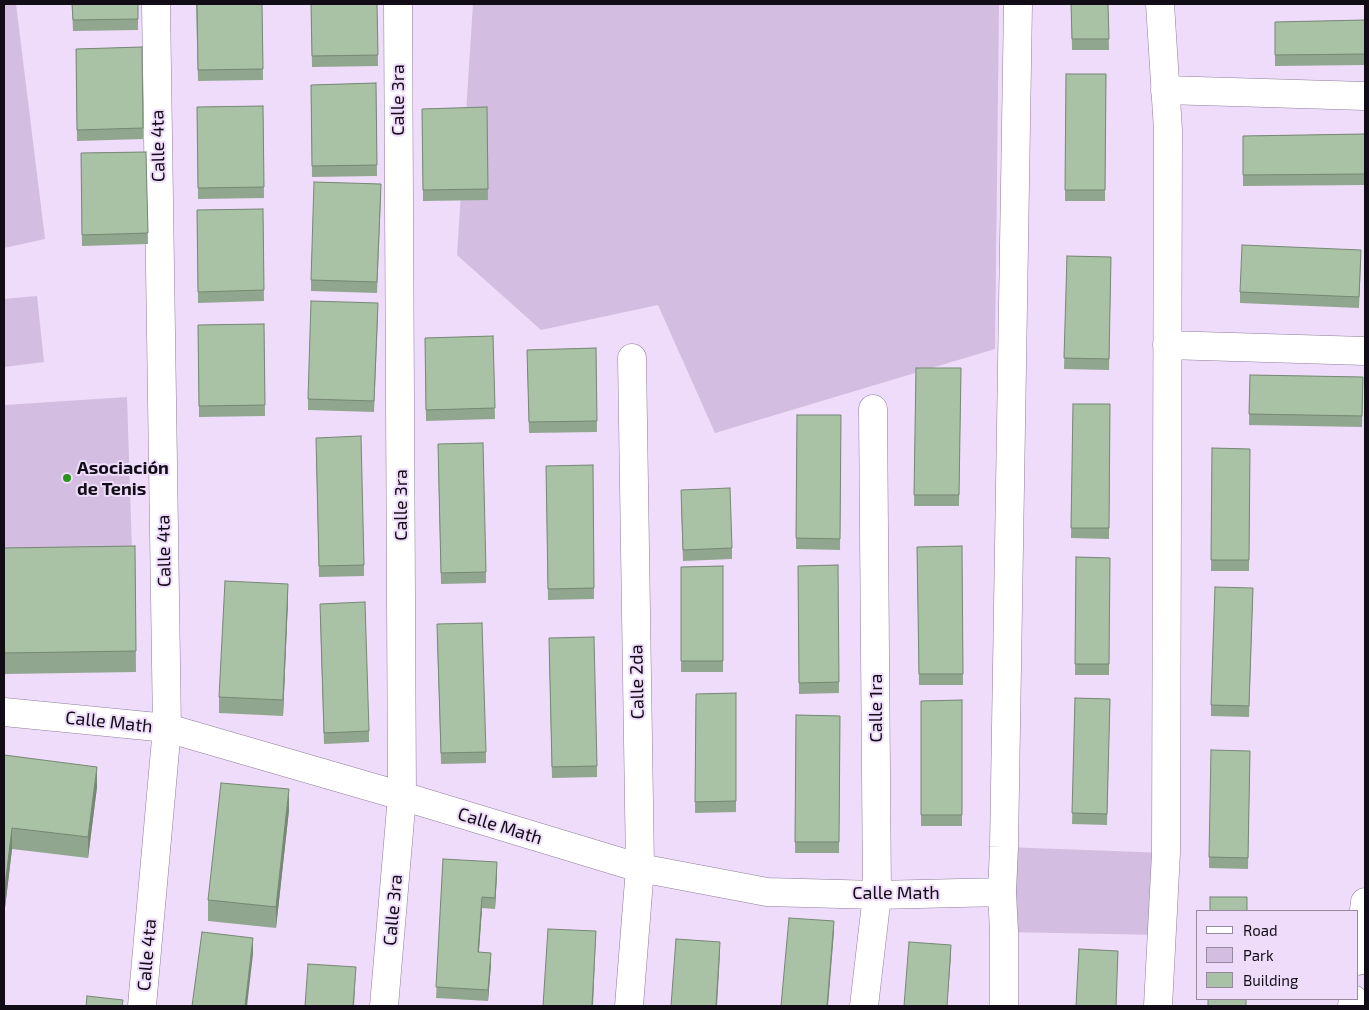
<!DOCTYPE html>
<meta charset="utf-8">
<style>
body{margin:0}
#map{position:relative;width:1369px;height:1010px;overflow:hidden;background:#eedcfa;font-family:"Exo 2",sans-serif}
canvas{display:block}
.frame{position:absolute;inset:0;border:5px solid #120c16;pointer-events:none}
.legend{position:absolute;left:1196px;top:910px;width:162px;height:90px;box-sizing:border-box;background:#eedcfa;border:1px solid #96899f;margin:0;padding:6px 9px;list-style:none;font-size:15px;color:#120c16}
.legend li{display:flex;align-items:center;gap:10px;height:25px}
.legend b{width:25px;border:1px solid #96899f}
</style>
<div id="map">
<canvas width="1369" height="1010"></canvas>
<div class="frame"></div>
<ul class="legend">
<li><b style="height:6px;background:#fff"></b>Road</li>
<li><b style="height:14px;background:#d3bde0"></b>Park</li>
<li><b style="height:14px;background:#a9c1a5"></b>Building</li>
</ul>
</div>
<script>
const ctx = document.querySelector('canvas').getContext('2d');
ctx.lineJoin = 'round';
function fill(path, color) { ctx.fillStyle = color; ctx.fill(path, 'evenodd'); }
const poly = rows => new Path2D(rows.map(r => 'M' + r).join(''));
function strokePath(path, color, width, dash) { ctx.strokeStyle = color; ctx.lineWidth = width; ctx.lineCap = dash ? 'butt' : 'round'; ctx.setLineDash(dash || []); ctx.stroke(path); }
function write(font, color, halo, rows, align = 'center') {
  ctx.font = font + ' "Exo 2",sans-serif'; ctx.lineWidth = 4; ctx.setLineDash([]); ctx.textBaseline = 'middle'; ctx.strokeStyle = halo; ctx.fillStyle = color; for (const [text, x, y, turn = 0] of rows) {
    ctx.save(); ctx.translate(x, y); ctx.rotate((+turn || 0) * Math.PI / 180); ctx.textAlign = isNaN(turn) ? turn : align; if (halo) ctx.strokeText(text, 0, 0); ctx.fillText(text, 0, 0); ctx.restore();
  }
}
const green = poly([
 [4,4,16,4,45,239,4,248],
 [473,4,999,4,995,349,715,433,658,305,541,330,457,255],
 [37,296,44,362,4,367,4,299],
 [127,397,132,551,4,554,4,405],
 [1004,847,1166,853,1162,935,1004,932]
]);
const minor = poly([
 [1165,90,1365,96],
 [1167,345,1365,351],
 [4,712,167,728,402,796,640,868,767,892,877,895,1002,892],
 [1358,961,1365,902],
 [142,1006,167,728,156,4],
 [384,1006,402,796,398,4],
 [629,1006,640,868,632,358],
 [864,1006,877,895,873,409],
 [1004,1006,1004,932,1002,892,1004,847,1018,4],
 [1158,1006,1166,853,1168,130,1160,4],
 [1352,1006,1353,999]
]);
const wall = poly([
 [72,4,138,4,138,30,73,31],
 [196,4,262,4,263,80,198,81],
 [311,4,377,4,378,66,312,67],
 [1071,4,1108,4,1109,50,1072,50],
 [1365,20,1365,65,1275,66,1275,22],
 [142,47,143,139,77,141,76,49],
 [1066,74,1106,74,1105,201,1065,201],
 [376,83,377,176,312,177,311,85],
 [263,106,264,198,198,199,197,107],
 [487,107,488,200,423,201,422,109],
 [1365,134,1365,185,1243,186,1243,136],
 [146,152,148,244,82,246,81,153],
 [381,195,377,293,311,291,311,280],
 [263,209,264,301,198,303,197,210],
 [1067,256,1111,257,1109,370,1064,369],
 [1361,261,1359,308,1240,303,1240,292],
 [378,314,374,412,308,410,308,399],
 [264,324,265,416,199,417,198,325],
 [493,336,495,419,426,421,425,338],
 [596,348,597,432,529,433,527,350],
 [916,368,961,368,959,506,914,506],
 [1250,375,1363,377,1362,427,1249,425],
 [1073,404,1110,404,1109,539,1071,538],
 [797,415,841,415,840,550,796,549],
 [1212,448,1250,449,1249,571,1211,571],
 [316,449,364,565,364,576,319,577],
 [438,455,486,572,486,583,441,584],
 [593,465,594,599,548,600,546,466],
 [681,501,732,548,732,559,683,561],
 [135,546,136,672,4,674,4,548],
 [962,546,963,685,919,685,917,547],
 [1076,557,1110,558,1109,675,1075,675],
 [838,565,839,693,799,694,798,566],
 [723,566,723,672,681,672,681,567],
 [1253,588,1249,717,1211,716,1211,705],
 [288,600,283,716,219,713,219,697],
 [320,615,369,731,369,742,324,744],
 [437,635,486,752,486,763,441,764],
 [549,649,597,766,597,777,552,778],
 [736,693,736,812,695,813,696,694],
 [1075,698,1110,699,1107,825,1072,824],
 [962,700,962,826,921,826,921,701],
 [796,715,840,716,839,853,795,853],
 [1250,751,1248,869,1209,868,1209,857],
 [4,755,97,787,88,858,12,849,4,916],
 [289,810,276,928,208,921,208,900],
 [443,859,497,873,495,909,482,908,479,952,491,964,488,1001,436,998]
]);
const shadedWall = poly([
 [288,584,288,600,283,716,283,700],
 [97,767,97,787,88,858,88,837],
 [289,789,289,810,276,928,276,907],
 [12,828,12,849,4,916,4,895],
 [497,862,497,873,495,909,495,898],
 [482,897,482,908,478,963,478,952],
 [834,921,834,932,828,1006,827,1006],
 [596,931,593,1006,592,1006],
 [253,938,253,954,247,1006,245,1006],
 [720,942,720,953,717,1006,716,1006],
 [951,945,951,956,947,1006],
 [491,953,491,964,488,1001,488,990],
 [356,967,354,1006,353,1006]
]);
const building = poly([
 [72,4,138,4,138,19,73,20,72,4],
 [197,4,262,4,263,69,198,70,197,4],
 [311,4,377,4,378,55,312,56,311,4],
 [1071,4,1108,4,1109,39,1072,39,1071,4],
 [1365,20,1365,54,1275,55,1275,22,1365,20],
 [142,47,143,128,77,130,76,49,142,47],
 [1066,74,1106,74,1105,190,1065,190,1066,74],
 [376,83,377,165,312,166,311,85,376,83],
 [263,106,264,187,198,188,197,107,263,106],
 [487,107,488,189,423,190,422,109,487,107],
 [1365,134,1365,174,1243,175,1243,136,1365,134],
 [146,152,148,233,82,235,81,153,146,152],
 [314,182,381,184,377,282,311,280,314,182],
 [263,209,264,290,198,292,197,210,263,209],
 [1242,245,1361,250,1359,297,1240,292,1242,245],
 [1067,256,1111,257,1109,359,1064,358,1067,256],
 [311,301,378,303,374,401,308,399,311,301],
 [264,324,265,405,199,406,198,325,264,324],
 [493,336,495,408,426,410,425,338,493,336],
 [596,348,597,421,529,422,527,350,596,348],
 [916,368,961,368,959,495,914,495,916,368],
 [1250,375,1363,377,1362,416,1249,414,1250,375],
 [1073,404,1110,404,1109,528,1071,528,1073,404],
 [797,415,841,415,840,539,796,538,797,415],
 [361,436,364,565,319,566,316,438,361,436],
 [483,443,486,572,441,573,438,444,483,443],
 [1212,448,1250,449,1249,560,1211,560,1212,448],
 [593,465,594,588,548,589,546,466,593,465],
 [730,488,732,548,683,550,681,490,730,488],
 [135,546,136,651,4,653,4,548,135,546],
 [962,546,963,674,919,674,917,547,962,546],
 [1076,557,1110,558,1109,664,1075,664,1076,557],
 [838,565,839,682,799,683,798,566,838,565],
 [723,566,723,661,681,661,681,567,723,566],
 [225,581,288,584,283,700,219,697,225,581],
 [1215,587,1253,588,1249,706,1211,705,1215,587],
 [365,602,369,731,324,733,320,604,365,602],
 [482,623,486,752,441,753,437,624,482,623],
 [594,637,597,766,552,767,549,638,594,637],
 [736,693,736,801,695,802,696,694,736,693],
 [1075,698,1110,699,1107,814,1072,813,1075,698],
 [962,700,962,815,921,815,921,701,962,700],
 [796,715,840,716,839,842,795,842,796,715],
 [1211,750,1250,751,1248,858,1209,857,1211,750],
 [4,755,97,767,88,837,12,828,4,895,4,755],
 [221,783,289,789,276,907,208,900,221,783],
 [443,859,497,862,495,898,482,897,478,952,491,953,488,990,436,987,443,859],
 [1210,897,1247,897,1247,911,1210,911,1210,897],
 [789,918,834,921,827,1006,781,1006,789,918],
 [548,929,596,931,592,1006,543,1006,548,929],
 [202,932,253,938,245,1006,192,1006,202,932],
 [676,939,720,942,716,1006,671,1006,676,939],
 [909,942,951,945,947,1006,904,1006,909,942],
 [1079,949,1118,951,1116,1006,1076,1006,1079,949],
 [308,964,356,967,353,1006,305,1006,308,964],
 [87,996,123,1000,122,1006,86,1006,87,996],
 [1208,999,1246,999,1246,1006,1208,1006,1208,999]
]);
const markers = [
 [67,478,5,"#29941c"]
];
const streetNames = [
 ["Calle 3ra",398,100,-90],
 ["Calle 4ta",158,146,-91],
 ["Calle 3ra",401,505,-90],
 ["Calle 4ta",164,551,-91],
 ["Calle 2da",637,682,-91],
 ["Calle 1ra",876,708,-90],
 ["Calle Math",109,722,6],
 ["Calle Math",500,826,17],
 ["Calle Math",896,893],
 ["Calle 3ra",393,910,-85],
 ["Calle 4ta",147,955,-85]
];
const poiNames = [
 ["Asociación",77,468],
 ["de Tenis",77,489]
];
fill(green, '#d3bde0');
strokePath(minor, '#8f7e9a', 29);
strokePath(minor, '#fff', 28);
fill(wall, '#91a68e');
fill(shadedWall, '#768774');
fill(building, '#a9c1a5');
strokePath(building, '#768774', 1);
for (const [x, y, r, color] of markers) { const dot = new Path2D(); dot.arc(x, y, r, 0, 2 * Math.PI); ctx.fillStyle = color; ctx.fill(dot); strokePath(dot, '#eedcfa', 2); }
write('18px', '#120c16', '#eedcfa', streetNames);
write('bold 18px', '#120c16', '#eedcfa', poiNames, 'left');
</script>
